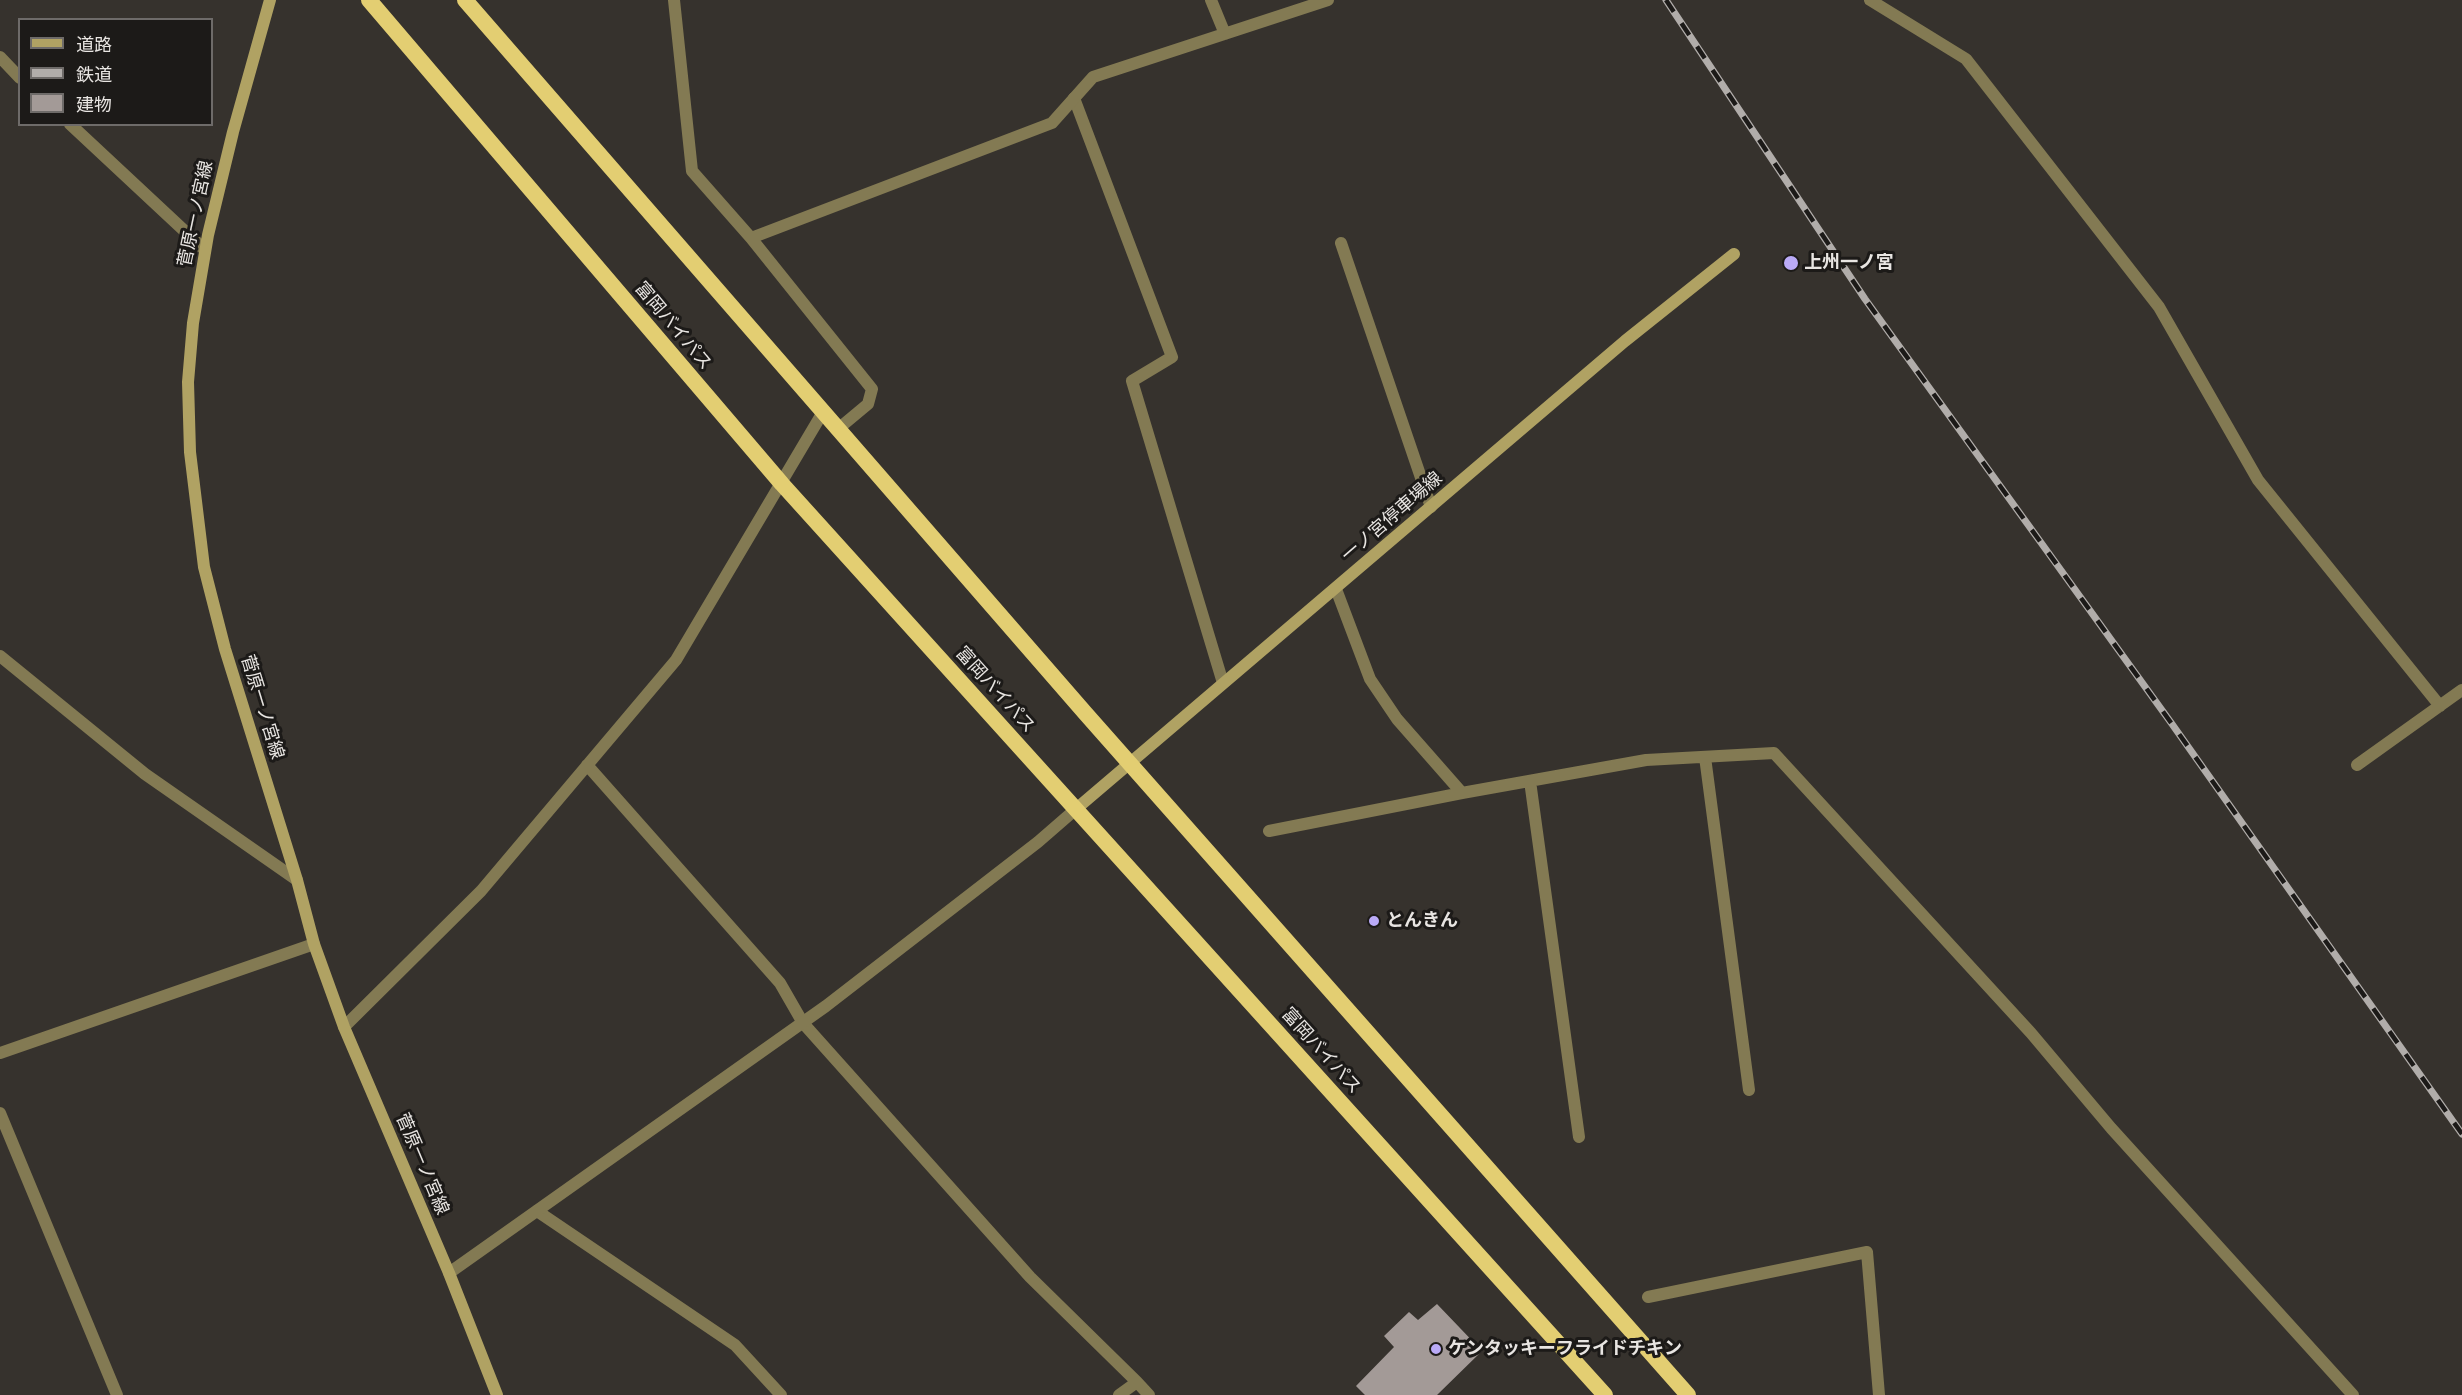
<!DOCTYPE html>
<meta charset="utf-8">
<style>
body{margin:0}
#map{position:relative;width:2462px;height:1395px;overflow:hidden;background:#36322d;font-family:Rubik,"Noto Sans JP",sans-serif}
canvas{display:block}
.legend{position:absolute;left:18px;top:18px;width:195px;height:108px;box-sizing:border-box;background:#1c1a18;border:2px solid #6e6b69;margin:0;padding:8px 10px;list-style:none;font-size:18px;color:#e8e5e2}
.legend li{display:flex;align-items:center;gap:12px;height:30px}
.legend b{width:30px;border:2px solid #6e6b69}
</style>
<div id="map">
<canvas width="2462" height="1395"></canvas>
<ul class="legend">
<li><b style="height:8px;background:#b0a263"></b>道路</li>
<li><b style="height:8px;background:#b1adaa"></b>鉄道</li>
<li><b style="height:16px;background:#a39a97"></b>建物</li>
</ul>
</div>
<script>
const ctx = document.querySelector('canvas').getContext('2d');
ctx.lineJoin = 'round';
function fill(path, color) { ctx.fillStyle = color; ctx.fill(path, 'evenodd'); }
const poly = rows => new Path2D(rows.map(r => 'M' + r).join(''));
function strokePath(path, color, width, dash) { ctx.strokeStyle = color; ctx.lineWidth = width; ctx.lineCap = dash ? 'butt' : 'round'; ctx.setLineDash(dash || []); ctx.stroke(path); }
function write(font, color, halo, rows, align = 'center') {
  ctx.font = font + ' Rubik,"Noto Sans JP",sans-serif'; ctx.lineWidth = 6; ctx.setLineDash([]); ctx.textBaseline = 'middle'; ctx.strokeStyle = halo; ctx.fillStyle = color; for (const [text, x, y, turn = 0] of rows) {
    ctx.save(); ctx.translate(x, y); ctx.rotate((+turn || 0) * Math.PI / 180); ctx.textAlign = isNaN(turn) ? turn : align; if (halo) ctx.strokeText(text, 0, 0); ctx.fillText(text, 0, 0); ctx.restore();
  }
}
const building = poly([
 [1437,1304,1482,1351,1437,1395,1365,1395,1356,1386,1394,1347,1384,1336,1409,1312,1418,1320]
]);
const service = poly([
 [1074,98,1172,357,1132,381,1223,683],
 [537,1211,735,1345,781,1395]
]);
const minor = poly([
 [674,0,692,171,751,238,1052,123,1093,77,1328,0],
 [1211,0,1225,34],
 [1870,0,1966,59,2159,307,2258,480,2440,706],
 [0,57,20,78],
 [70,124,205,250],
 [751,238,872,389,868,404,838,429],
 [1341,243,1431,507],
 [1336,589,1370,679,1397,719,1462,793],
 [0,656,145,774,297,880],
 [1705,757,1749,1090],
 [587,765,780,983,803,1023,1030,1277,1137,1382,1119,1395],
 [2357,765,2462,690],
 [1530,781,1579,1137],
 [1269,831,1462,793,1646,760,1774,753,2031,1033,2111,1128,2353,1395],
 [344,1027,481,891,676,660,823,412],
 [0,1053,314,944],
 [0,1113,117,1395],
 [1648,1297,1867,1252,1879,1395],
 [1137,1382,1149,1395]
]);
const tertiary = poly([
 [449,1273,826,1006,1038,842,1076,809]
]);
const secondary = poly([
 [270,0,233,132,208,235,193,323,188,382,190,452,204,567,225,649,297,880,314,944,344,1027,449,1273,497,1395],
 [1076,809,1625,341,1734,254]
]);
const trunk = poly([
 [369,0,782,484,1605,1395],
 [465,0,1086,714,1688,1395]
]);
const rail = poly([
 [1666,0,1865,299,2172,724,2462,1134]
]);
const markers = [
 [1791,263,8,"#baaaf7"],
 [1374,921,6,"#baaaf7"],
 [1436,1349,6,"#baaaf7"]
];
const streetNames = [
 ["菅原一ノ宮線",196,214,-78],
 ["富岡バイパス",673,326,50],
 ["一ノ宮停車場線",1392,517,-41],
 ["富岡バイパス",995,690,48],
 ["菅原一ノ宮線",262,707,73],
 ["富岡バイパス",1321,1051,48],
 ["菅原一ノ宮線",422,1164,67]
];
const poiNames = [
 ["上州一ノ宮",1804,263],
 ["とんきん",1386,921],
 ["ケンタッキーフライドチキン",1448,1349]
];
fill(building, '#a39a97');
strokePath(service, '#837a53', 12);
strokePath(minor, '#837a53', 12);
strokePath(tertiary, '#837a53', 12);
strokePath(secondary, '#b0a263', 12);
strokePath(trunk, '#e3ce72', 16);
strokePath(rail, '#b1adaa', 7);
strokePath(rail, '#1c1a18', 4.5, [14]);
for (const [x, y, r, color] of markers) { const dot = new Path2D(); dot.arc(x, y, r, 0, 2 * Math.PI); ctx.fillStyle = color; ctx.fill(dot); strokePath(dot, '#1c1a18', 2); }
write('18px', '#e8e5e2', '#1c1a18', streetNames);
write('bold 18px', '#e8e5e2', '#1c1a18', poiNames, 'left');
</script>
